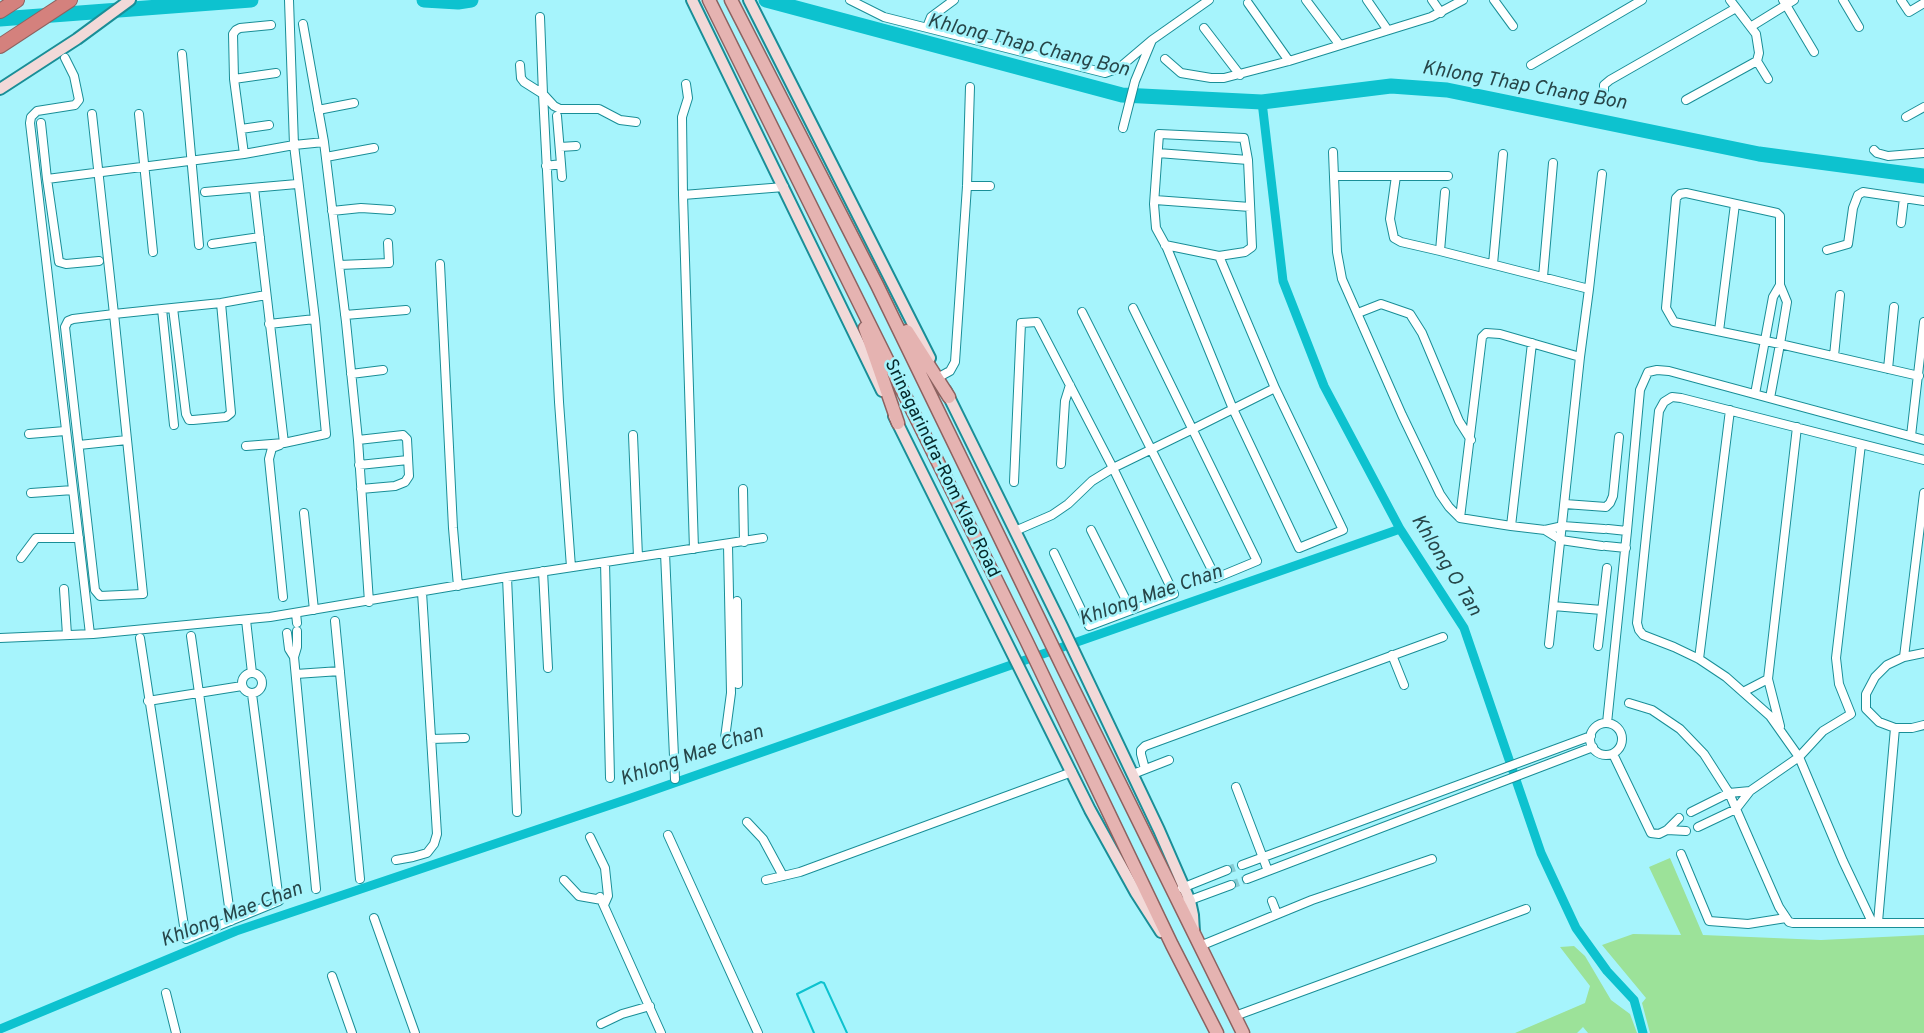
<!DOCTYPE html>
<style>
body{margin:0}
canvas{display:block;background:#a6f4fc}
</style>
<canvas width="1924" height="1033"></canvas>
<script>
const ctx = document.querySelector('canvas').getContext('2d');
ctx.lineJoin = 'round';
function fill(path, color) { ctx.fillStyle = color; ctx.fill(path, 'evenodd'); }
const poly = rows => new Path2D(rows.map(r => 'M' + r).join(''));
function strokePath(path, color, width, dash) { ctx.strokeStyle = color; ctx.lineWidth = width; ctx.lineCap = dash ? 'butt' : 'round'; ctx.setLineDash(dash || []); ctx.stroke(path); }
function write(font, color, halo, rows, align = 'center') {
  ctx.font = font + ' Overpass,sans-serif'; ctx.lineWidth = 5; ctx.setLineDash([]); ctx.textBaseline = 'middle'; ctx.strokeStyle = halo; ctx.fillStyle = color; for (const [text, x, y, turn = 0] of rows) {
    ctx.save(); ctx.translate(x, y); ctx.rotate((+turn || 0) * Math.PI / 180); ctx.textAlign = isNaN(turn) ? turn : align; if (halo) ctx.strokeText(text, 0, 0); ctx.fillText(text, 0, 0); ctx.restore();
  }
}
const green = poly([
 [1670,858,1703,935,1821,940,1924,935,1924,1033,1650,1033,1642,1003,1646,998,1602,945,1633,934,1681,935,1649,867],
 [1574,946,1585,956,1611,1000,1630,1014,1637,1033,1588,1033,1583,1027,1577,1033,1515,1033,1585,1003,1590,986,1560,947]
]);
const stream = poly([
 [814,1033,797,994,821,982,824,983,847,1033]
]);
const canal = poly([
 [216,3,217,0],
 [1262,102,1283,281,1324,386,1400,529,1464,628,1541,853,1576,928,1607,971,1634,1000,1643,1033],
 [0,1029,236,931,631,798,1400,529]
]);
const river = poly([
 [424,0,458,2,471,0],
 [766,0,1122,95,1262,102,1391,86,1447,90,1759,154,1924,176],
 [0,19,251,0]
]);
const streetTunnel = poly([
 [1227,870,1242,865],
 [1231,885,1247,879]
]);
const street = poly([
 [850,0,884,17,1105,73,1119,68,1152,40],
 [1306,0,1339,44],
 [1367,0,1387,29],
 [1432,0,1441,13],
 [1494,0,1513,26],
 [1730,0,1756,34,1759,53,1757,61,1768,79],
 [1783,0,1814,52],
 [1843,0,1859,27],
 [1901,0,1909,12,1924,3],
 [1248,3,1289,61],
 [540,17,543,94,554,106,560,109,599,109,620,120,636,122],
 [303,24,324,142,346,322,358,440,369,602],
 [1752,26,1794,0],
 [927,27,931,17,954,0],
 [1204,28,1240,75],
 [182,54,199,245],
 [65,58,74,76,79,100,75,105,37,111,31,117,30,123,90,634],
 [1165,59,1181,73,1211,78,1224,78,1289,61,1431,17,1463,0],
 [520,65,521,78,524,82,543,94,559,402,571,567],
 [1531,65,1642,0],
 [234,79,276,73],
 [686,84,688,98,682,117,683,195,694,549],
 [1604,91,1604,85,1610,80,1736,8],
 [1686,100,1757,61],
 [318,110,354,103],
 [92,114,114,314,162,309,174,425],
 [139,114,153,252],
 [557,116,561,164],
 [1906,117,1924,107],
 [41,123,47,179,244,154,294,145,324,142],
 [1123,128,1135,81,1152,40,1209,0],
 [241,129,269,125],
 [560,147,576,146],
 [1874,150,1877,153,1888,156,1924,153],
 [1333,152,1337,252,1342,279,1402,415,1440,494,1449,507,1460,518,1511,526,1545,530,1563,526,1604,529],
 [1158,153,1248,160,1252,247,1245,252,1219,256],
 [244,154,234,79,233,34,236,30,240,28,271,25],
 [326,157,374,148],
 [546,166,561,164,562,177],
 [1334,176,1448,176],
 [1396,176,1390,219,1394,238,1401,242,1440,251],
 [47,179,59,262,66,264,99,261],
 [967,186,990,186],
 [254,188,284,443],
 [205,192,297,184],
 [1445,192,1440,251,1589,289,1580,357],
 [683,195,784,187],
 [1155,200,1250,207],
 [332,211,361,208,391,210],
 [1901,223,1904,198],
 [212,244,260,237],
 [1165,245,1219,256,1275,388],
 [1827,250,1848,244,1853,208,1858,195,1863,192,1924,201],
 [440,264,453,528,458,586],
 [1493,264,1503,154],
 [339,265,389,263,388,243],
 [1543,277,1553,163],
 [1589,289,1602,174],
 [173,308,186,414,189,420,193,420,226,417,231,413,221,303],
 [162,309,221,303,266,295],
 [1082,312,1216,578,1257,561,1133,308],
 [1358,313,1381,304,1410,314,1422,333,1459,421,1471,440],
 [114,314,143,594,100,596,95,590,65,327,68,321,73,319,114,314],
 [345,315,406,310],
 [269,324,315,319,294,145,289,0],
 [1719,331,1735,204],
 [1834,356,1840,295],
 [1888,369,1894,307],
 [351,374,383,370],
 [939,377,950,371,955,362,967,186,970,87],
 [1755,394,1773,297,1780,285],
 [1770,398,1780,344,1787,302,1780,285,1780,216,1777,213,1686,193,1680,194,1676,198,1666,308,1674,322,1780,344,1919,376],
 [29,434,65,431],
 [633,435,638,557],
 [1911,436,1924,322],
 [358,440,403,435,407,439,409,476,405,482,395,486,361,489],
 [79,445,127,440],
 [280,445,272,448,269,459,283,597],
 [246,446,284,443,326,434,315,319],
 [1061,464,1065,401,1070,385],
 [359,465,408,460],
 [1014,482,1021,323,1037,322,1113,468,1174,594,1089,626,1054,553],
 [743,489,744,542],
 [31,493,73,490],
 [1565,504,1606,507,1610,503,1613,496,1619,437],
 [304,513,314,610],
 [1460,518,1482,337,1486,333,1500,334,1580,357,1549,644],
 [1511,526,1532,343],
 [1608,529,1627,531],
 [1091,530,1131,610],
 [1545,530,1561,540,1602,546],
 [1015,531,1052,515,1068,504,1092,481,1113,468,1191,430,1275,388,1343,530,1299,548,1233,409,1167,248,1156,228,1154,204,1159,134,1244,138,1248,160],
 [1606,546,1626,548],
 [665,553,675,779],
 [21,558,36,538,79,538],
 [605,562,610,778],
 [543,571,548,668],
 [507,577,517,812],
 [64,589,67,635],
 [737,601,738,684],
 [1553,606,1602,610],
 [296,613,297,623],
 [246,620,252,673],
 [335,621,360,879],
 [287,633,289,649,294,657,297,647,297,631],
 [191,636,231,921],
 [0,638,93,634,270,617,507,577,763,538],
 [140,638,186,939,279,901,252,694],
 [1598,646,1607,568],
 [1924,653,1904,657,1887,665,1875,677,1866,694,1866,709,1879,722,1895,728,1912,728,1924,725],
 [1392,655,1404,685],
 [294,657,316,889],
 [1904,657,1924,493],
 [1699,659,1730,410],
 '242 683a10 10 0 1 1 20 0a10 10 0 1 1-20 0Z',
 [296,674,340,671],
 [1743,692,1768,679],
 [148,701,242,686],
 [1629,703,1652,710,1680,729,1704,754,1729,793,1779,907,1789,922,1793,923,1924,923],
 [1607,723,1627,531,1640,390,1648,372,1657,370,1669,371,1924,440],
 '1590 739a16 16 0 1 1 32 0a16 16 0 1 1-32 0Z',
 [1780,726,1768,679,1797,427],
 [725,738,731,693,728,545],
 [431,739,465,738],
 [1613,754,1651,833,1659,834,1667,830,1679,818],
 [1145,769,1141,754,1141,750,1145,746,1443,637],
 [1133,774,1169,760],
 [1236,787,1268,871],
 [1691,812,1729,793,1750,791],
 [747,822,763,839,783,876],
 [1698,827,1736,809,1750,791,1799,757,1823,731,1851,714,1839,684,1836,658,1861,444],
 [1667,830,1686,831],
 [668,835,758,1033],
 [590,837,605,868,608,896,604,905],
 [1681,854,1709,921,1748,924,1786,918],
 [396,860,413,857,427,853,434,844,437,834,422,592],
 [1242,865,1591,736],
 [1247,879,1593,747],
 [564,880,579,896,602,900],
 [766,880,800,872,1072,772],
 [1182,888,1227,870],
 [600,897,661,1033],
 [1272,901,1277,914],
 [1185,902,1231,885],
 [374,918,415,1033],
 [1872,922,1843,861,1799,757,1770,716,1726,677,1699,659,1674,647,1643,635,1639,630,1637,623,1659,411,1664,402,1672,397,1681,398,1924,460],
 [1878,922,1895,728],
 [1200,946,1312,900,1432,859],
 [332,976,352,1033],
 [166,993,176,1033],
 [1235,1016,1526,909],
 [601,1024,622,1014,650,1006]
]);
const secondary = poly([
 [692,0,882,391],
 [749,0,930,358],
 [0,89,77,39,130,0],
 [946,391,1062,626,1159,830,1190,901,1193,915,1194,932],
 [894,416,1090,810,1136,893,1161,932]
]);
const primary = poly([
 [709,0,1026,640,1172,945,1217,1033],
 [731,0,877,285,1064,670,1243,1033],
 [865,328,898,423],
 [907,331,949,397]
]);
const highway = poly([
 [0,11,17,0],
 [0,46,70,0]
]);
const streetNames = [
 ["Srinagarindra-Rom Klao Road",941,469,64]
];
const waterNames = [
 ["Khlong Thap Chang Bon",1028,47,14],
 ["Khlong Thap Chang Bon",1524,87,10],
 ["Khlong O Tan",1445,566,58],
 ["Khlong Mae Chan",1151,597,-19],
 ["Khlong Mae Chan",692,757,-19],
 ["Khlong Mae Chan",232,916,-21]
];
fill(green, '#9ce299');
strokePath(stream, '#0dc2cf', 2);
strokePath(canal, '#0dc2cf', 9);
strokePath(river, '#0dc2cf', 15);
strokePath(streetTunnel, '#86cbd2', 8, [8, 4]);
strokePath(street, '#198e97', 10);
strokePath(secondary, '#198e97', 14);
strokePath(primary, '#8c6260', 15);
strokePath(highway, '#8c6260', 16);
strokePath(street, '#fff', 8);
strokePath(secondary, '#f2d9d8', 10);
strokePath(primary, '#e5b3b1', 12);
strokePath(highway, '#d4817d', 14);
write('18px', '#05282a', '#a6f4fc', streetNames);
write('italic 20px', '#274649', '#a6f4fc', waterNames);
</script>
